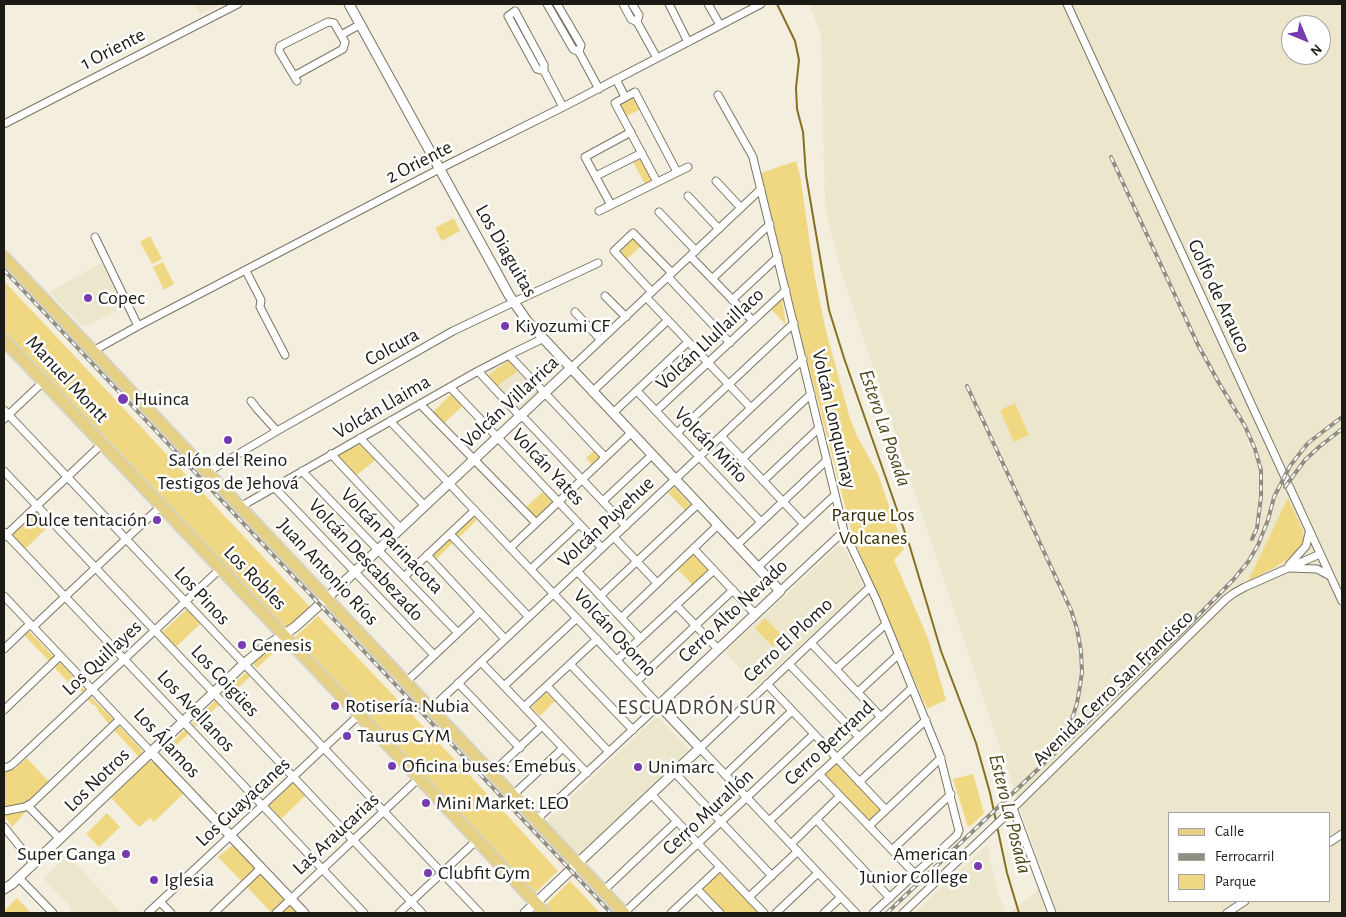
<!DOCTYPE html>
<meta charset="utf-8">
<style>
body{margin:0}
#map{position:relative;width:1346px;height:917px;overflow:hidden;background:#f3eedd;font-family:"Alegreya Sans",sans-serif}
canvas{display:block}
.frame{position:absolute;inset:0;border:5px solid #1c1a14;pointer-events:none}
.legend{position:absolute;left:1168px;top:812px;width:162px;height:90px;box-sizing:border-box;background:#fff;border:1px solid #a4a3a1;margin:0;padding:6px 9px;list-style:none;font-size:15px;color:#1c1a14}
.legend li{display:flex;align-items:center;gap:10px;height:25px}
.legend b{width:25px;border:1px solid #a4a3a1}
.north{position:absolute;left:1281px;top:15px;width:50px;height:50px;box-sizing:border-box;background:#fff;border:1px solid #a4a3a1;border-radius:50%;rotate:135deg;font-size:14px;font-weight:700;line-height:20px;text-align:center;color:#1c1a14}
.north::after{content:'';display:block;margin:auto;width:18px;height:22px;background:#773ab0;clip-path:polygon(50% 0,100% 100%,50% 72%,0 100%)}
</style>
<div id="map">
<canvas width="1346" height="917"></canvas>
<div class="frame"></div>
<ul class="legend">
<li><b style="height:6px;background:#e5d186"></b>Calle</li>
<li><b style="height:6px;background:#908d81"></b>Ferrocarril</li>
<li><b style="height:14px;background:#f0d883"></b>Parque</li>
</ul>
<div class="north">N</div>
</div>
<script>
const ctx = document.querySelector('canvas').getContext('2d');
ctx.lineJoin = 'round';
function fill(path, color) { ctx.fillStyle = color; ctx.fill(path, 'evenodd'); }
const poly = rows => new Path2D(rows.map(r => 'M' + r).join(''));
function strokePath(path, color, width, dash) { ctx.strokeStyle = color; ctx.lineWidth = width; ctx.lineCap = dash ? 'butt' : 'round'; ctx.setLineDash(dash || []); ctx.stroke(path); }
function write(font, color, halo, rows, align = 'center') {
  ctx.font = font + ' "Alegreya Sans",sans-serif'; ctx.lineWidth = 5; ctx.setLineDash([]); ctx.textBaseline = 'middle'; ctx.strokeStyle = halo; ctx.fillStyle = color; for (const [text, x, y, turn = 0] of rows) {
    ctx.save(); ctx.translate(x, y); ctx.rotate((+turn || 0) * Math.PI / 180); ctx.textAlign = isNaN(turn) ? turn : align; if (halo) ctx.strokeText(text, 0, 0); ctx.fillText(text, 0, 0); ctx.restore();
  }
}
const built = poly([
 [195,4,222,4,200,14],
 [809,4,1342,4,1342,913,1009,913,1047,883,1021,811,842,274,825,208,821,35],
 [1291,25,1321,25,1321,55,1291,55],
 [1170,813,1330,813,1330,901,1170,901],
 [102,263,125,307,83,327,49,292],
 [510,359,541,392,520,412,483,374],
 [838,546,843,546,864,587,756,686,725,652],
 [655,718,659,718,689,750,688,754,578,857,548,825,549,819],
 [987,845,995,882,1005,913,914,913],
 [68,855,121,913,69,913,72,909,43,878]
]);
const green = poly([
 [547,4,557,4,581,45,573,49],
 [634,96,641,109,625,117,618,104],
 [641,156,653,180,645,184,632,160],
 [796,161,800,175,815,278,826,331,849,415,856,434,878,474,904,549,894,560,928,638,946,700,927,709,853,537,802,340,761,173],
 [454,218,460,231,442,241,435,228],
 [633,235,642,245,625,261,616,251],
 [150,236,162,259,152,264,140,242],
 [163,262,174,284,164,290,153,267],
 [4,281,312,609,286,629,4,334],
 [782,297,786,325,770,308],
 [509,360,517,372,497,386,489,375],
 [451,394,463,406,444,423,433,412],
 [1015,403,1029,435,1014,442,1000,410],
 [362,442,377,459,355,476,338,460,338,456],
 [595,450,602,457,593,466,586,458],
 [674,487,693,507,687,512,668,493],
 [544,491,554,502,554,504,537,519,535,518,525,508],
 [1288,498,1303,531,1303,544,1300,550,1291,557,1272,569,1248,581],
 [38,511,51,524,25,549,12,535],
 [473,516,477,520,435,560,431,556],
 [693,554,697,555,709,567,709,573,694,586,677,569],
 [187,609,201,623,175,648,161,633],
 [318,616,495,802,558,871,535,893,295,637],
 [765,618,783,637,773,647,755,628],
 [29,631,54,657,50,662,24,635],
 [280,643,283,644,257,668,253,664,261,656],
 [59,663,61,663,86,691,83,693,72,682,69,683,55,668],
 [251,668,255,672,226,699,222,694],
 [546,693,555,701,540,716,531,707],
 [90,696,113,719,113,722,111,724,109,724,99,712,96,706,92,704,87,699],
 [219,697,223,701,196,727,192,723],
 [190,725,194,729,168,753,164,750],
 [118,726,120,727,141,749,142,752,139,757,115,731,115,729],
 [27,758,51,784,12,827,4,815,4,771,15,769],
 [149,761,155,763,184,793,154,822,150,818,139,827,111,798],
 [835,762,838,762,880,808,880,811,871,821,868,821,824,776,824,772],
 [973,774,984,813,974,823,968,827,953,779],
 [294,782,307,794,281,819,268,805],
 [107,813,120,827,99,847,86,834],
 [234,844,300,913,272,913,218,857],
 [718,873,723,873,762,913,723,913,702,891,702,888],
 [570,881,600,913,550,913,544,907],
 [17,898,31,913,4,913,4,911]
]);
const stream = poly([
 [777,4,795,41,799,60,796,88,797,109,803,132,806,175,829,310,844,358,910,547,941,651,976,743,990,793,996,821],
 [997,826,1007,873,1019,913]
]);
const minor = poly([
 [547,4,573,49,579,52,581,45,557,4],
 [623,4,631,19,637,22,639,15,632,4],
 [669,4,688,42],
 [708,4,720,25],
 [1067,4,1342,601],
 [515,11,544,65,544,71,537,69,508,16,515,11],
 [637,22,657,58],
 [341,35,361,24],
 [579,52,599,89],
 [544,71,563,107],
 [294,76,343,49,345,42,334,23,328,22,280,46,279,51,297,81],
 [616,79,625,97],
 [718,95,753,157,754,162,844,531,876,599,940,756,958,827,959,830,957,835,873,913],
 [4,124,238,4],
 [596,176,642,153],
 [716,181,741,208],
 [657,182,615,103,635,92,677,172],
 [688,196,719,229],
 [611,205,585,157,631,132],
 [599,211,688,167],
 [659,212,696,251],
 [95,237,138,326],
 [690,256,753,321],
 [246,271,261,300,260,307,285,355],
 [668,277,730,343],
 [712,279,770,224],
 [652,292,614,251,633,233,672,273],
 [605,296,626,317],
 [646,297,751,408],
 [732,300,778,257],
 [575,312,601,340],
 [93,351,138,326,449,164,563,107,761,4],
 [509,355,605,457],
 [570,369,761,189],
 [478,371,517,413,526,420,626,526],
 [450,387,602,548],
 [637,391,761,522],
 [592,392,668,320],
 [251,401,258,410,277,431],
 [420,404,536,523],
 [4,410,480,913],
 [656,411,786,290],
 [613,413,688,342],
 [4,419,43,382],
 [390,421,659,705,536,820],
 [677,433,794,323],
 [721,436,804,524],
 [360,438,425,506],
 [331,454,401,529],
 [742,459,811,394],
 [4,471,422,913],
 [302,471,458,633],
 [208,472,277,431,453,331,514,302,598,263],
 [763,481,819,428],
 [274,487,434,655],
 [603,501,652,455],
 [240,507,478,371,509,355,542,339],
 [4,532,364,913],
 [450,534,529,617],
 [4,537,102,444],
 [614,537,657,583],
 [737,545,827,460],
 [510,548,631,433],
 [694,549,755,614],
 [427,555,505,639],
 [1289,565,1306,546,1309,533],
 [758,567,835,495],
 [1290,568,1317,569,1330,576],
 [531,569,579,524],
 [577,571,640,638],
 [404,577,475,510],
 [780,591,844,531],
 [4,596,151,752],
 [600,596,698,504],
 [676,605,718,649],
 [621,618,718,525],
 [33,627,161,506],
 [811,643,881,717],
 [4,649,30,624],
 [617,660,714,570],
 [481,662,587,773],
 [570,664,633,730],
 [789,664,859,737],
 [836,669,886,624],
 [637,681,733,590],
 [406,682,480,612],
 [458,683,520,748],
 [767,684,886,810],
 [504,686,577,618],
 [547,686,609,752],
 [858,692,899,654],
 [524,707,597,639],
 [431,709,803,359],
 [4,710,60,656],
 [4,768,10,766,14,763,220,569],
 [674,772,772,876],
 [492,773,542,726],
 [819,774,915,874],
 [725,775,792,711],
 [859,782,926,720],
 [651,794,764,913],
 [513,795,563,748],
 [28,806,60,839],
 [1013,808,1052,913],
 [4,811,25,807,32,803,120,719],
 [816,819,890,898],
 [769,821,912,688],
 [869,826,941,758],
 [4,827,34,864],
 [1330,842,1342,834],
 [791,844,840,796],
 [892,850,951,794],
 [19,878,53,913],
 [697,889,720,913],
 [603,891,677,821],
 [749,897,798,851],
 [160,902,171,913],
 [148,913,359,715],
 [214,913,261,868],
 [276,913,419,778],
 [399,913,477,840],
 [624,913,814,734],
 [671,913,720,867],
 [776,913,818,873],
 [824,913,841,897],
 [856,913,700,748,870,587],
 [903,913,1002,819,1226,599,1234,593,1245,587,1320,554],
 [1227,913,1245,901]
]);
const tertiary = poly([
 [349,4,509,295,527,321,780,591,659,705,700,748,525,913],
 [151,752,304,913],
 [4,889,12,884,244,664,262,649,295,627,327,598,570,369]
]);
const primary = poly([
 [4,257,624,913],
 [4,340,419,778,545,913]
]);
const rail = poly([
 [1111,157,1198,345,1219,383,1245,426,1255,449,1261,470,1261,497,1257,528,1252,539],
 [4,270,611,913],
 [967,386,1071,610,1077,629,1081,651,1082,672,1080,686,1077,703,1072,719,1057,746],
 [1285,487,1305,460,1319,447,1342,429],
 [887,913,1184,630,1233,580,1248,562,1258,545,1268,520,1274,497,1290,466,1308,443,1342,417]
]);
const markers = [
 [88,298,5,"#773ab0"],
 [505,326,5,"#773ab0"],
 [123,399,6,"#773ab0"],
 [228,440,5,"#773ab0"],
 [157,520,5,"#773ab0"],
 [242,645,5,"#773ab0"],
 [335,706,5,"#773ab0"],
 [347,736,5,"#773ab0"],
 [392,766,5,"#773ab0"],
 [638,767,5,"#773ab0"],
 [426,803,5,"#773ab0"],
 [126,854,5,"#773ab0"],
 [978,866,5,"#773ab0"],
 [428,873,5,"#773ab0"],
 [154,880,5,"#773ab0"]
];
const streetNames = [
 ["1 Oriente",113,49,-27],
 ["2 Oriente",419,162,-27],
 ["Los Diaguitas",506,251,60],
 ["Golfo de Arauco",1219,296,65],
 ["Volcán Llullaillaco",710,339,-43],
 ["Colcura",392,347,-29],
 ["Manuel Montt",67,379,47],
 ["Volcán Villarrica",510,402,-43],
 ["Volcán Llaima",382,407,-30],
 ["Volcán Lonquimay",834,419,77],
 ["Volcán Miño",711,445,46],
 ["Volcán Yates",548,467,47],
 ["Volcán Puyehue",606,522,-43],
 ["Volcán Parinacota",392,541,46],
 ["Volcán Descabezado",366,560,47],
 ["Juan Antonio Ríos",328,572,47],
 ["Los Robles",255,578,46],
 ["Los Pinos",202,596,47],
 ["Cerro Alto Nevado",733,611,-43],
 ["Volcán Osorno",615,633,47],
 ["Cerro El Plomo",788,640,-43],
 ["Los Quillayes",102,658,-43],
 ["Los Coigües",225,681,47],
 ["Avenida Cerro San Francisco",1113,688,-44],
 ["Los Avellanos",196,711,47],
 ["Los Álamos",167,743,47],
 ["Cerro Bertrand",829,743,-43],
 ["Los Notros",97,780,-44],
 ["Los Guayacanes",243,802,-43],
 ["Cerro Murallón",708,812,-43],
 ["Las Araucarias",336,834,-43]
];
const poiNames = [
 ["Copec",98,298],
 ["Kiyozumi CF",515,326],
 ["Huinca",134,399],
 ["Salón del Reino",228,460,"center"],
 ["Testigos de Jehová",228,483,"center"],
 ["Dulce tentación",147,520,"right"],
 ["Genesis",252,645],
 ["Rotisería: Nubia",345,706],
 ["Taurus GYM",357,736],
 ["Oficina buses: Emebus",402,766],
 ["Unimarc",648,767],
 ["Mini Market: LEO",436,803],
 ["Super Ganga",116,854,"right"],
 ["American",968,854,"right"],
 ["Junior College",968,877,"right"],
 ["Clubfit Gym",438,873],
 ["Iglesia",164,880]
];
const parkNames = [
 ["Parque Los",873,515],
 ["Volcanes",873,538]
];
const waterNames = [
 ["Estero La Posada",885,428,71],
 ["Estero La Posada",1010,814,76]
];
const neighbourhoodNames = [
 ["ESCUADRÓN SUR",697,708]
];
fill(built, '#ece6cd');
fill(green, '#f0d883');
strokePath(stream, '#847023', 2);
strokePath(minor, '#797566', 9);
strokePath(tertiary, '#797566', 11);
strokePath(primary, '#d2d1d0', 14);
strokePath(minor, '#fff', 7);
strokePath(tertiary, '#fff', 9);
strokePath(primary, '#e5d186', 11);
strokePath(rail, '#908d81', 4);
strokePath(rail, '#fff', 2, [5.5]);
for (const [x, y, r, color] of markers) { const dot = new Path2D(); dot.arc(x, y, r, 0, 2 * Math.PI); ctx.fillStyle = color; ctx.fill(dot); strokePath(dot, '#fff', 2); }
write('20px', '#1c1a14', '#fff', streetNames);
write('20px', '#1c1a14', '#fff', poiNames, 'left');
write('20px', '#392e01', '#fff', parkNames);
write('italic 21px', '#52461c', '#fff', waterNames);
ctx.letterSpacing = '1px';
write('21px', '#454134', '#fff', neighbourhoodNames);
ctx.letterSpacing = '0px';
</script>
